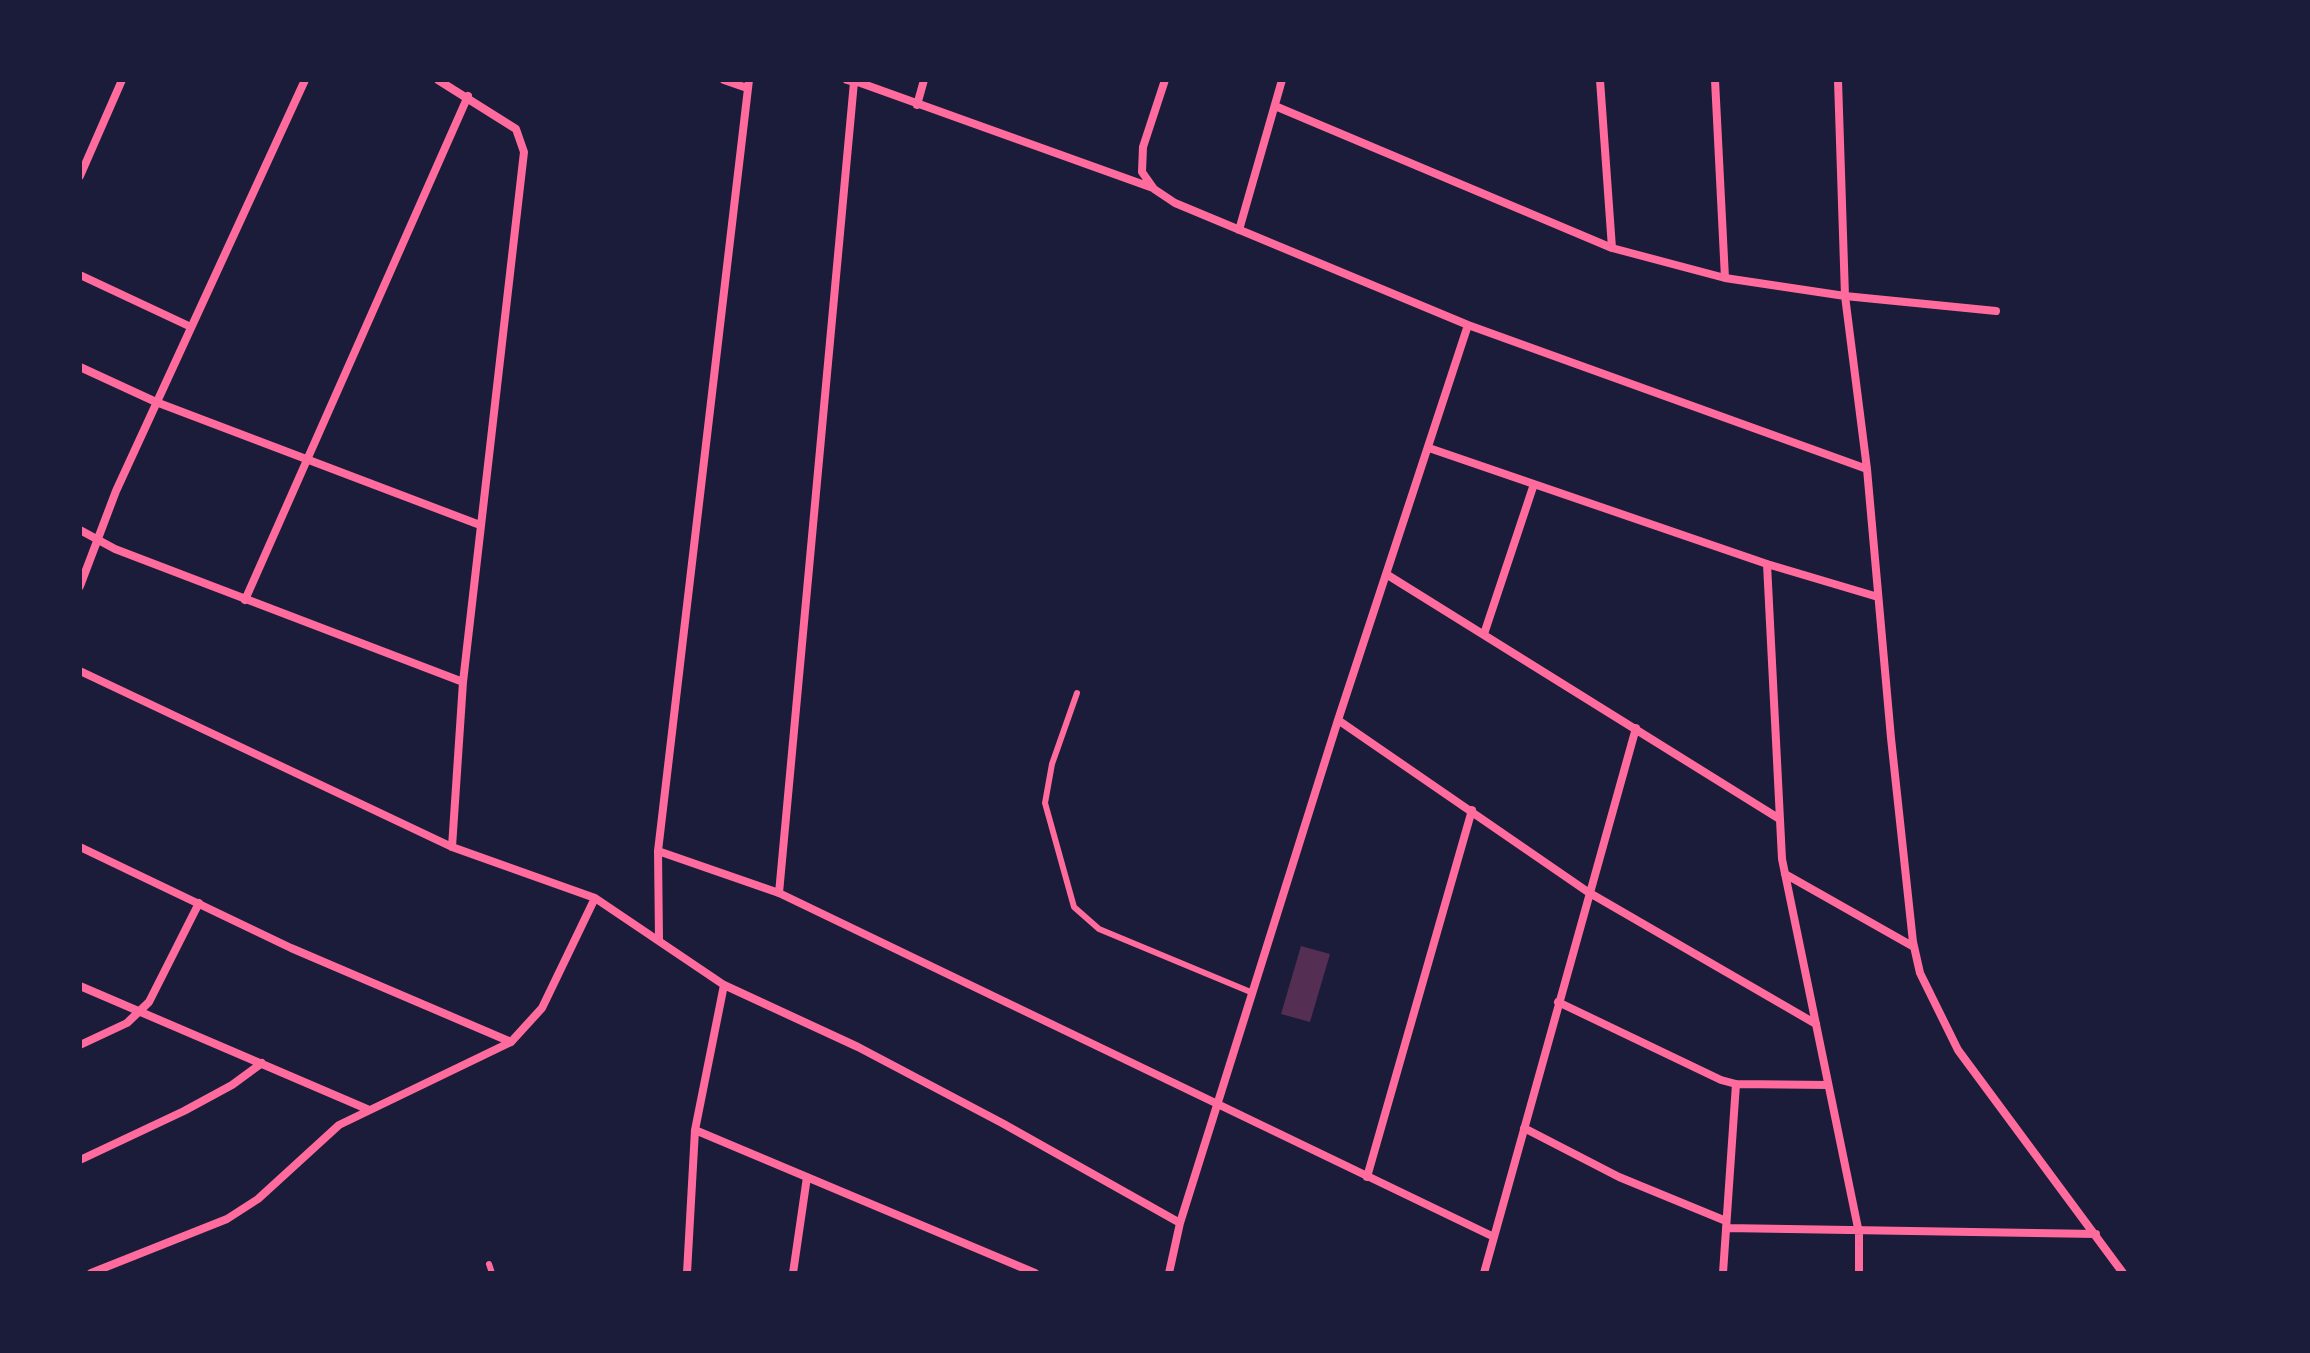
<!DOCTYPE html>
<style>
body{margin:0}
#map{position:relative;width:2310px;height:1353px;overflow:hidden;background:#1b1b3a;font-family:Ubuntu,sans-serif}
canvas{display:block}
.frame{position:absolute;inset:0;border:82px solid #1b1b3a;pointer-events:none}
</style>
<div id="map">
<canvas width="2310" height="1353"></canvas>
<div class="frame"></div>
</div>
<script>
const ctx = document.querySelector('canvas').getContext('2d');
ctx.lineJoin = 'round';
function fill(path, color) { ctx.fillStyle = color; ctx.fill(path, 'evenodd'); }
const poly = rows => new Path2D(rows.map(r => 'M' + r).join(''));
function strokePath(path, color, width, dash) { ctx.strokeStyle = color; ctx.lineWidth = width; ctx.lineCap = dash ? 'butt' : 'round'; ctx.setLineDash(dash || []); ctx.stroke(path); }
const building = poly([
 [1301,946,1330,954,1310,1022,1281,1014]
]);
const service = poly([
 [1077,693,1052,764,1045,803,1074,907,1099,929,1253,993],
 [489,1264,492,1273]
]);
const minor = poly([
 [438,80,516,129,524,152,463,682,452,847],
 [724,80,747,88],
 [1165,80,1143,147,1142,172,1154,189,1175,203,1468,325],
 [1600,80,1612,248],
 [1715,80,1725,278],
 [855,81,1153,188],
 [917,105,924,80],
 [1275,106,1612,248,1725,278,1845,296,1996,311],
 [80,176,122,80],
 [1239,230,1282,80],
 [80,275,191,327],
 [80,367,156,402,480,525],
 [1429,448,1767,564,1878,597],
 [1867,469,1891,738,1913,942,1920,973,1958,1050,2123,1273],
 [80,530,115,549,463,682],
 [1767,564,1782,859,1859,1233,1859,1273],
 [1386,574,1778,818],
 [80,586,116,491,305,80],
 [245,600,468,96],
 [1484,634,1534,484],
 [80,671,452,847,595,898,724,985,858,1047,1002,1123,1180,1223],
 [1338,720,1588,892,1816,1024],
 [80,847,291,948,511,1042],
 [658,851,779,893,1494,1237],
 [1785,874,1914,947],
 [779,893,854,82,847,80],
 [659,940,658,851,749,80],
 [80,986,367,1109],
 [1558,1002,1721,1080,1736,1084,1828,1085],
 [80,1045,127,1023,149,1002,199,903],
 [1524,1128,1619,1177,1726,1221],
 [695,1130,1035,1273],
 [80,1160,184,1111,232,1085,262,1063],
 [1367,1177,1472,810],
 [1726,1228,2096,1234],
 [91,1273,227,1219,258,1199,339,1125,511,1042,542,1008,595,898],
 [687,1273,695,1130,724,985],
 [793,1273,807,1177],
 [1169,1273,1180,1223,1338,720,1468,325,1867,469,1845,296,1838,80],
 [1484,1273,1636,728],
 [1723,1273,1736,1084]
]);
fill(building, '#542f53');
strokePath(service, '#ff6b9d', 6);
strokePath(minor, '#ff6b9d', 8);
</script>
